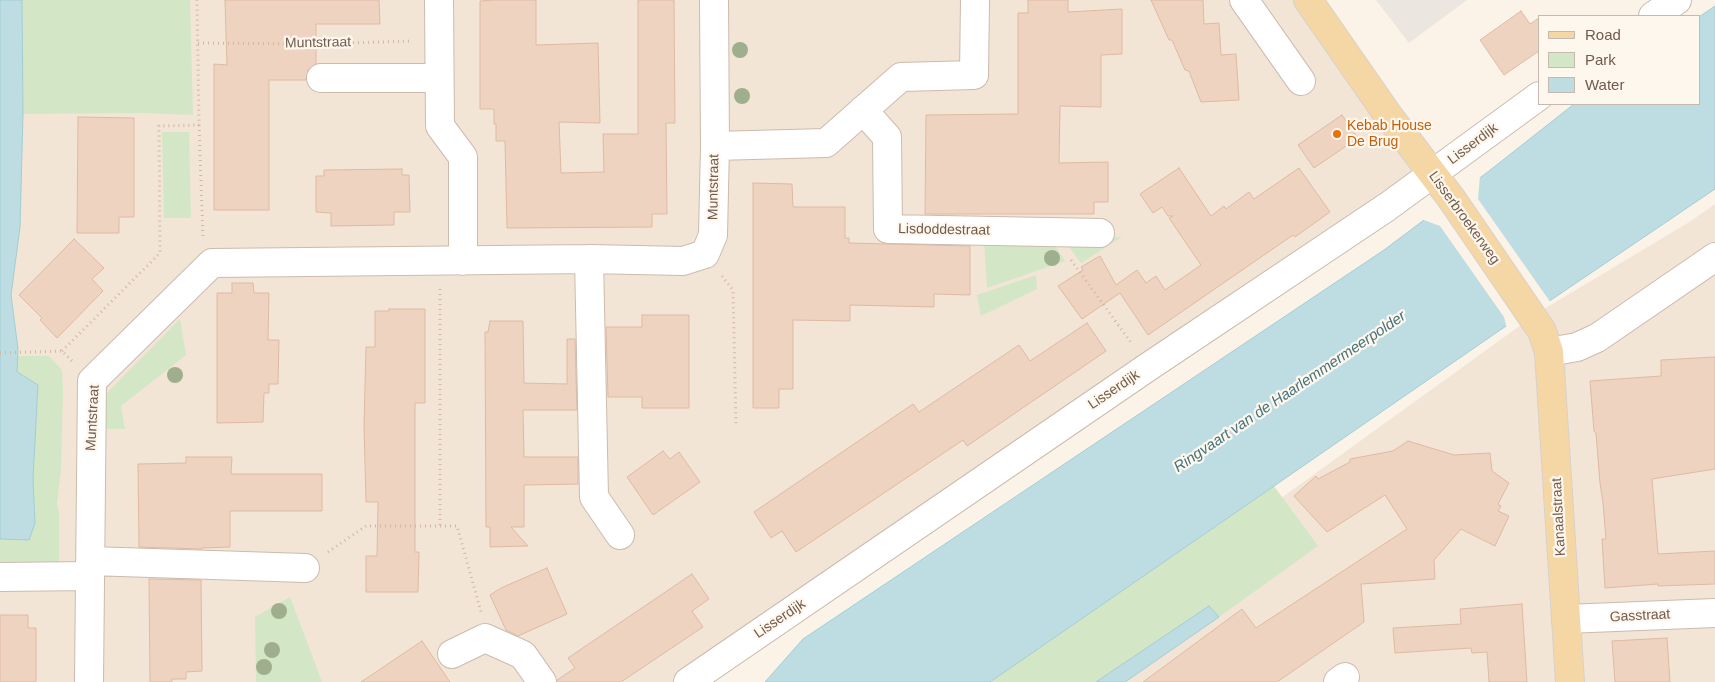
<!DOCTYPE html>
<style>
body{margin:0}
#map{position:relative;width:1715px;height:682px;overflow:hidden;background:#fbf3e7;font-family:Arial,sans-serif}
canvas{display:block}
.legend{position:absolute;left:1538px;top:15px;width:162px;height:90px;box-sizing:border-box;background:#fef7ed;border:1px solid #c6b9ad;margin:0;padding:6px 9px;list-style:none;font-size:15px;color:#725b4d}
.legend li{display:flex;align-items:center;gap:10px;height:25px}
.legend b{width:25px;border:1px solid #c6b9ad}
</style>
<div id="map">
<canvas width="1715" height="682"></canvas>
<ul class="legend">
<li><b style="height:6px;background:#f4d7a5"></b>Road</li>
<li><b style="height:14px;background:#d3e7c6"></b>Park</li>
<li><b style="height:14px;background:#bddde3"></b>Water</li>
</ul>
</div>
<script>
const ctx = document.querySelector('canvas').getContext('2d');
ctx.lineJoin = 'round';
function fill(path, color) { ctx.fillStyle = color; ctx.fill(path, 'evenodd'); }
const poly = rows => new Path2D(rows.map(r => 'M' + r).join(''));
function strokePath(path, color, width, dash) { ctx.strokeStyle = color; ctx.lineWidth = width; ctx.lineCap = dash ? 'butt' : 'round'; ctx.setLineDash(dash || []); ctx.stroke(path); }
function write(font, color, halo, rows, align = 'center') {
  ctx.font = font + ' Arial,sans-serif'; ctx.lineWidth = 4.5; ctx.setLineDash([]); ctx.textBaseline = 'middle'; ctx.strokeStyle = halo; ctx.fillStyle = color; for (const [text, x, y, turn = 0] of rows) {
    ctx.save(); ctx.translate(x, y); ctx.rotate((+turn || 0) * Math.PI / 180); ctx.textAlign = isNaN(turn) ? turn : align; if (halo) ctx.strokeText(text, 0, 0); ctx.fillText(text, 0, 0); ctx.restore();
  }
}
const residential = poly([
 [0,0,1309,0,1428,167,673,682,0,682],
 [1715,204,1715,682,1026,682,1539,312,1691,221]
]);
const industrial = poly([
 [1376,0,1467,0,1409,43]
]);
const green = poly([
 [22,0,190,0,193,115,144,113,23,114],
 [162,132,189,132,191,218,164,218],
 [1122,237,1081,263,1064,240],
 [1052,241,1065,261,987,288,984,242],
 [1036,275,1037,289,981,316,977,295],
 [180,319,186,355,121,406,125,429,97,429,98,402],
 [18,356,49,356,62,370,63,392,61,470,57,504,59,513,59,564,0,565,0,539,29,540,35,523,33,478,38,385,17,372],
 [1274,486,1318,546,1219,617,1209,606,1096,682,990,682],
 [290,597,322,682,256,682,255,617]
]);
const water = poly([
 [0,0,22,0,23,114,20,227,11,295,18,349,17,372,38,385,33,478,35,523,29,540,0,539,0,0],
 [1715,6,1715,189,1548,302,1506,326,990,682,765,682,803,639,1384,250,1489,171,1574,104,1699,104,1699,17,1715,6],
 [1209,606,1219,617,1125,682,1096,682,1209,606]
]);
const pier = poly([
 [1480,176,1478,199,1551,303,1507,329,1504,317,1440,226,1421,219]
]);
const building = poly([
 [225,0,379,0,380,24,316,24,316,64,308,70,306,80,269,80,269,210,214,210,214,64,227,65,225,0],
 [494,0,536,0,536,45,598,43,600,123,559,122,561,173,604,172,603,134,638,134,638,0,674,0,675,123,666,123,667,214,652,214,652,227,507,228,505,141,496,141,496,124,494,124,494,109,480,109,480,1,494,0],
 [1028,0,1068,0,1068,12,1122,9,1122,54,1101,55,1101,107,1060,106,1059,163,1108,162,1108,202,1094,202,1094,214,925,214,926,115,1018,114,1018,13,1028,13,1028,0],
 [1151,0,1203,0,1204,24,1219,23,1221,55,1236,54,1239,100,1201,102,1189,71,1185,70,1172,40,1169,40,1151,0],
 [1521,11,1530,24,1539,18,1539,51,1504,75,1480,40,1521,11],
 [1342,115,1358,138,1314,168,1298,145,1342,115],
 [78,117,134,118,134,217,119,217,119,233,77,233,78,117],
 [1179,168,1211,216,1224,206,1226,209,1249,192,1254,199,1299,168,1330,212,1295,237,1293,235,1148,335,1120,293,1082,319,1058,286,1083,270,1081,267,1100,256,1116,285,1137,270,1146,283,1156,276,1165,290,1201,265,1169,218,1173,216,1168,216,1162,207,1153,213,1140,194,1179,168],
 [402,169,402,175,409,175,410,212,394,212,394,225,331,226,331,213,316,212,316,176,324,176,324,170,402,169],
 [753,183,792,184,793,207,845,207,845,238,849,238,849,243,970,246,970,295,934,294,934,307,850,305,850,321,793,320,793,389,779,389,779,408,753,408,753,183],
 [74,239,104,268,92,279,103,291,57,338,40,320,42,318,19,295,74,239],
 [232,283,253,283,254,293,269,293,268,340,279,340,278,384,269,384,269,393,264,393,263,422,217,423,217,293,232,293,232,283],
 [389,309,425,309,425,403,415,403,415,552,419,552,418,592,366,592,366,556,377,556,378,502,366,502,364,426,366,347,375,347,375,311,389,311,389,309],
 [642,315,689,315,689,408,642,408,642,397,608,397,606,327,642,327,642,315],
 [490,321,523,321,524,383,567,384,567,339,575,339,577,410,523,410,524,457,578,457,578,484,524,485,524,527,511,527,528,546,490,547,490,527,486,527,485,332,488,332,490,321],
 [1087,323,1106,351,967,446,963,440,796,552,782,531,771,538,754,512,913,404,919,412,1019,345,1030,361,1087,323],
 [1715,357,1715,469,1652,479,1658,554,1715,551,1715,584,1658,586,1658,584,1605,588,1602,539,1606,539,1603,503,1600,483,1596,433,1594,431,1590,381,1661,376,1661,360,1715,357],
 [1408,441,1454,455,1490,453,1492,471,1509,483,1498,504,1501,506,1498,511,1509,516,1495,546,1461,529,1434,560,1435,579,1361,584,1364,622,1277,682,1143,682,1242,609,1256,628,1407,529,1385,495,1327,532,1294,496,1316,476,1318,479,1350,462,1350,459,1393,451,1408,441],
 [663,451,670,459,679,452,700,482,653,515,627,477,663,451],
 [186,457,232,457,231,474,322,474,322,511,230,511,230,547,202,548,202,549,139,547,138,464,186,463,186,457],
 [547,568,567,614,518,636,506,630,490,595,501,588,547,568],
 [692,574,709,599,692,611,703,627,621,682,557,682,557,680,575,668,568,658,692,574],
 [149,579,201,580,202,671,186,672,186,679,172,679,172,682,150,682,149,579],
 [1522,604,1527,682,1489,682,1487,652,1472,653,1471,648,1395,653,1393,628,1461,624,1460,609,1522,604],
 [0,615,28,615,28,628,36,628,36,682,0,682,0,615],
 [1667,638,1670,682,1615,682,1612,641,1667,638],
 [422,641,450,682,361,682,422,641]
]);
const path = poly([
 [198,43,316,44,412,41],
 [199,125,203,239],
 [1071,260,1132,344],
 [722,276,733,290,736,424],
 [440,289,440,525],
 [62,351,160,253,159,126,199,125,197,0],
 [0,353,62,351,72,361],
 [328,552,366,526,457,526,481,612]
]);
const minor = poly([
 [439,0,440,126,463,157,463,261],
 [1244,0,1301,81],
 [1653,16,1677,0],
 [321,78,439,78],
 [863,110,887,137,888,229,1100,233],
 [715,146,826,143,901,77,974,75,975,0],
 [589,259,594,497,620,535],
 [1549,352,1577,347,1597,338,1715,257],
 [90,561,305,568],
 [0,577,90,576],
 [1566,619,1715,613],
 [452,654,485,638,523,655,542,682],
 [89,682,92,381,212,263,589,259,683,261,705,254,713,235,715,146,714,0],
 [688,682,1148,367,1387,207,1539,96],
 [1338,682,1345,677]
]);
const major = poly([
 [1308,0,1388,115,1451,198,1542,331,1549,352,1550,368,1570,682]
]);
const trees = [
 [740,50],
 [742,96],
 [1052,258],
 [175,375],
 [279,611],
 [272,650],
 [264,667]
];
const markers = [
 [1337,134,5,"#e8710a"]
];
const streetNames = [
 ["Muntstraat",318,43,-1],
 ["Lisserdijk",1473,144,-37],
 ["Muntstraat",714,187,-89],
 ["Lisserbroekerweg",1464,218,54],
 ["Lisdoddestraat",944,230,1],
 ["Lisserdijk",1114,390,-34],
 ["Muntstraat",93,418,-87],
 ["Kanaalstraat",1559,517,-93],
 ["Gasstraat",1640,616,-3],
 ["Lisserdijk",780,619,-34]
];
const foodNames = [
 ["Kebab House",1347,126],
 ["De Brug",1347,142]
];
const waterNames = [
 ["Ringvaart van de Haarlemmermeerpolder",1290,392,-34]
];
fill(residential, '#f2e5d6');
fill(industrial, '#ebe6e0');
fill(green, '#d3e7c6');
fill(water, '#bddde3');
strokePath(water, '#a4ccd4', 1);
fill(pier, '#fbf3e7');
fill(building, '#eed3c1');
strokePath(building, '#dfbaa2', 1);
strokePath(minor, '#ccbbae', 30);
strokePath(major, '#d8d1cd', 30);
strokePath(path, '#d3b6a4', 3, [1, 4]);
strokePath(minor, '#fff', 28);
strokePath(major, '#f4d7a5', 28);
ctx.fillStyle = '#9faf8e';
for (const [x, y] of trees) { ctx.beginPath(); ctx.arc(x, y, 8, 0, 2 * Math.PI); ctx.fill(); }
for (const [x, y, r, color] of markers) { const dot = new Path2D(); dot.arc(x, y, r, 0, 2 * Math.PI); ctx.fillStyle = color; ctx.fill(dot); strokePath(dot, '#fef7ed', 2); }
write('14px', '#725b4d', '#fef7ed', streetNames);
write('14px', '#c56008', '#fef7ed', foodNames, 'left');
write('italic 15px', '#45737d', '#fef7ed', waterNames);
</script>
